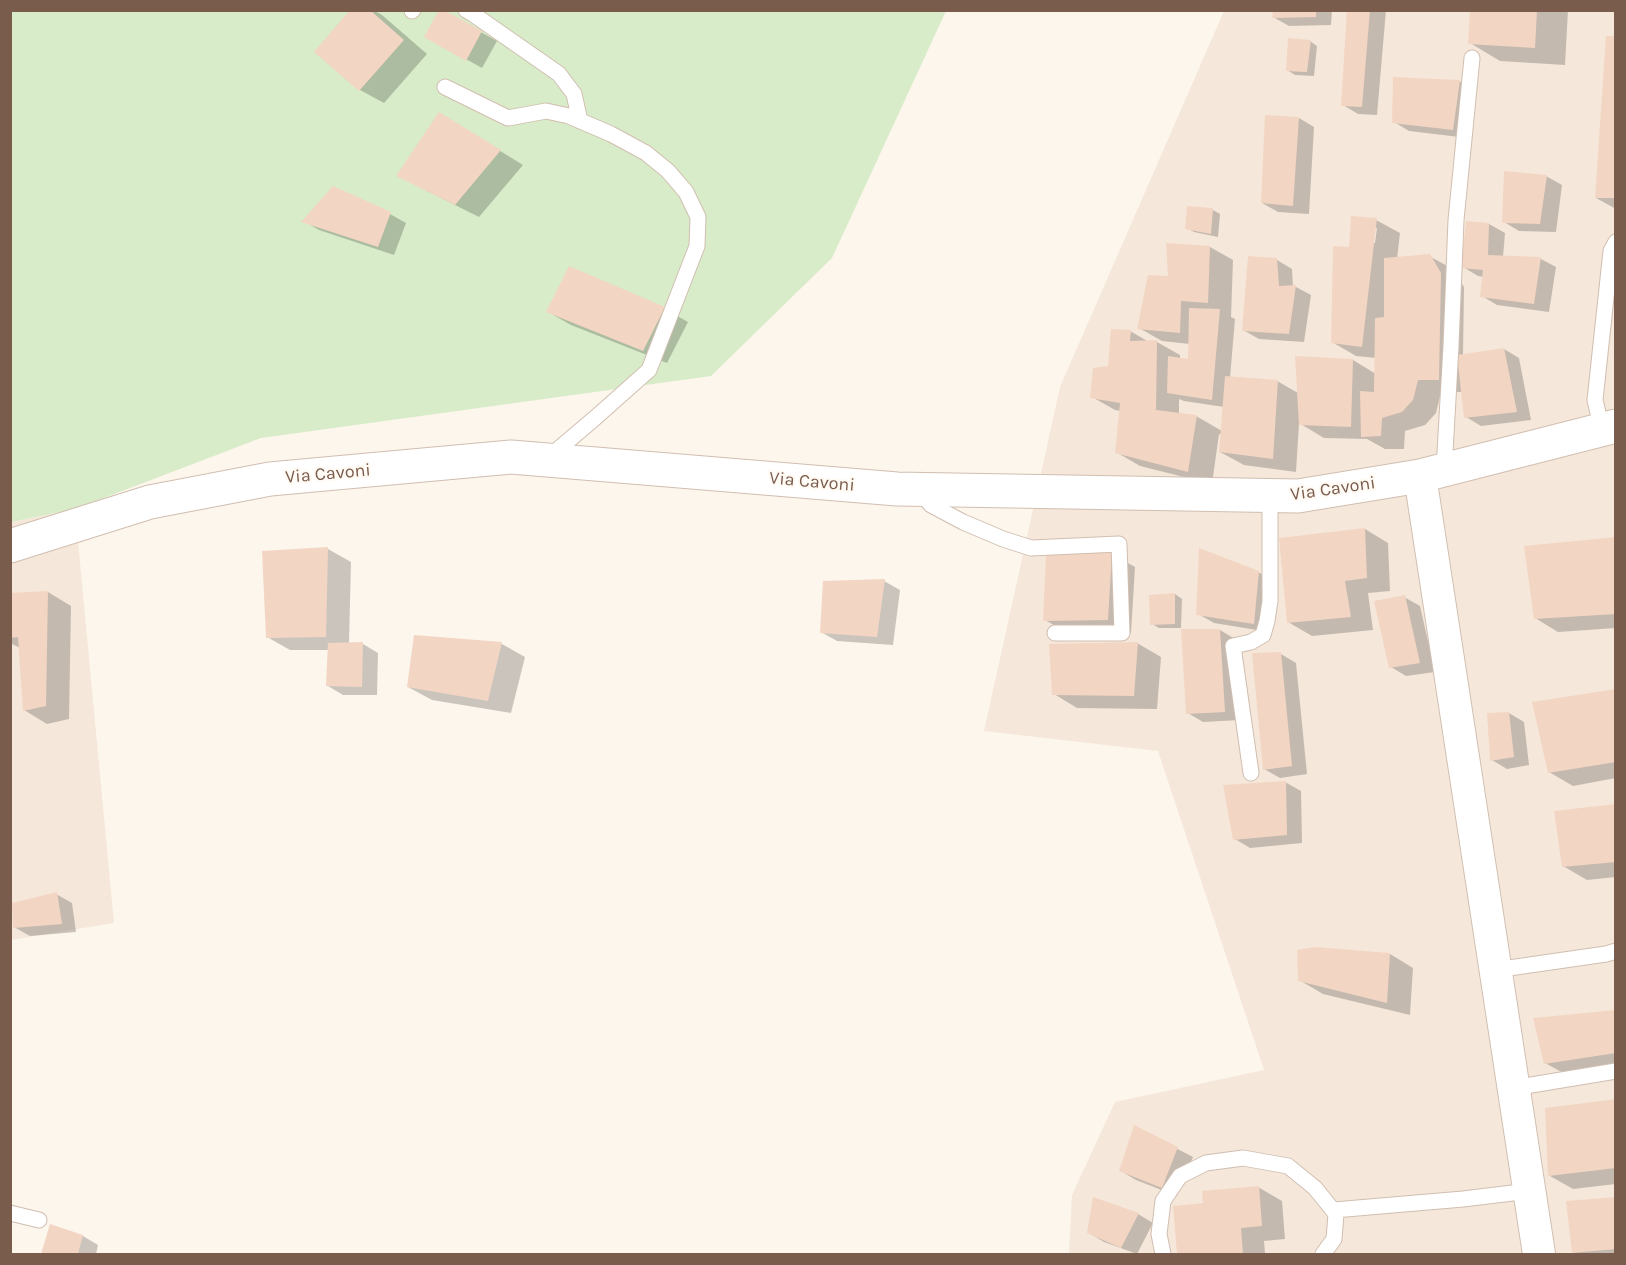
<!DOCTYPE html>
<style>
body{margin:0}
#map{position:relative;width:1626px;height:1265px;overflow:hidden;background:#fdf6ec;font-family:Karla,sans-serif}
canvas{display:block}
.frame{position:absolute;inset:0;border:12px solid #7a5c4d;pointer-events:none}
</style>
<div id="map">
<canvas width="1626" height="1265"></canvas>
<div class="frame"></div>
</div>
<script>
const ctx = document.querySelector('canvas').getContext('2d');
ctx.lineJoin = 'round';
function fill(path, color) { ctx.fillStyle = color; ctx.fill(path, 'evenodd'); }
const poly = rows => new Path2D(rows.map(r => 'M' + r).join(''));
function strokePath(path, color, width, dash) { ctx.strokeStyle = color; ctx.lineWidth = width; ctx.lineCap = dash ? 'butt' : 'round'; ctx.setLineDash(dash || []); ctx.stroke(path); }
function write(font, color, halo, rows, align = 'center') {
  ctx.font = font + ' Karla,sans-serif'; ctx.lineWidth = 4.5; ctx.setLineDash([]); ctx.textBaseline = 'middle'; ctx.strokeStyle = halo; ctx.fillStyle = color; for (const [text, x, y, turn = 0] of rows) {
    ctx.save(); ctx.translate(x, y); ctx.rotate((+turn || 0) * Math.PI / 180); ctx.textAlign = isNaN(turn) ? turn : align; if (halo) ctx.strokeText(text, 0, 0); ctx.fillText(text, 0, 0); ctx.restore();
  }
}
const residential = poly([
 [1224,11,1615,11,1615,1254,1069,1254,1072,1195,1115,1102,1264,1070,1158,751,984,731,1060,387],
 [75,509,114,923,11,940,11,522]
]);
const green = poly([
 [11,11,946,11,832,258,711,376,261,438,75,509,11,522]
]);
const shadow = poly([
 [351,10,373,10,382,15,427,54,384,103,360,90,316,51],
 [441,10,497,41,482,68,426,37],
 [1274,10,1332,10,1331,25,1289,26,1273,17],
 [1348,10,1386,10,1377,115,1358,114,1343,105],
 [1472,10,1568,10,1565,65,1500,61,1470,43],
 [1616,38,1616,209,1596,198],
 [1310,41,1317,46,1314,76,1295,75,1287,70],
 [1459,81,1475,90,1468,138,1409,131,1394,122],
 [1299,118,1314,127,1309,214,1278,212,1262,203],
 [463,128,523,165,479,217,421,188],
 [1546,176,1562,185,1556,232,1519,231,1504,222],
 [333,188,390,214,406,223,394,255,319,230,304,221],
 [1213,210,1220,214,1218,237,1194,232,1187,228],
 [1376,220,1400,233,1397,259,1429,256,1453,269,1464,287,1463,356,1504,349,1519,358,1531,420,1481,426,1466,417,1463,392,1441,392,1436,413,1425,425,1405,431,1404,449,1385,449,1367,439,1324,438,1299,423,1296,472,1244,465,1220,452,1222,434,1219,434,1212,484,1140,466,1116,452,1120,411,1115,410,1092,397,1130,331,1149,342,1157,342,1180,355,1180,359,1190,361,1190,344,1162,341,1139,328,1170,277,1210,247,1233,260,1231,317,1235,319,1230,378,1277,381,1298,393,1353,360,1376,374,1376,358,1356,356,1332,342,1350,249],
 [1374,228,1377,228,1375,243,1373,243],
 [1179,399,1184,401,1224,407,1222,431,1196,416,1179,414],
 [1468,222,1489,224,1505,233,1503,257,1541,259,1556,267,1549,312,1497,305,1482,296,1484,277,1478,276,1463,267],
 [1277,260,1292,269,1293,287,1296,287,1311,295,1304,342,1259,339,1243,330],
 [570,268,665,309,688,322,667,363,571,325,548,312],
 [1365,529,1388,543,1390,591,1368,593,1373,630,1312,636,1288,622],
 [1616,538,1616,628,1558,632,1535,618],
 [328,549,351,562,349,644,363,644,378,653,377,695,343,695,328,686,329,650,290,650,267,637,264,552],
 [1112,554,1135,567,1131,633,1068,633,1045,620],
 [1258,572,1274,581,1269,632,1214,623,1198,614],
 [884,581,900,590,893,645,837,641,821,632],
 [48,592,71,606,69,719,47,724,24,710,20,648,10,643,10,594],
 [1175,594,1182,599,1181,628,1159,628,1152,624,1151,597],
 [1404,597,1420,606,1435,672,1406,676,1391,667],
 [1220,630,1235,639,1240,720,1203,722,1188,713],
 [415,637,502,644,525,657,511,713,432,700,408,687],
 [1137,643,1161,657,1157,709,1077,708,1054,694],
 [1281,654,1296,663,1307,774,1280,778,1264,769],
 [1616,691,1616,778,1573,786,1549,772],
 [1509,713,1524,722,1529,765,1507,769,1492,760],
 [1285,782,1301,791,1302,843,1250,848,1235,839],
 [1616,805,1616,877,1587,880,1563,866],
 [56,894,72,903,76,932,30,936,14,927],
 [1315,949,1390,954,1413,968,1410,1015,1323,994,1299,980],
 [1616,1011,1616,1069,1569,1076,1545,1063],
 [1616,1100,1616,1184,1573,1189,1550,1176],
 [1135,1127,1193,1157,1177,1196,1136,1180,1121,1171],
 [1258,1187,1282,1201,1285,1239,1264,1241,1265,1254,1179,1254,1174,1207,1205,1204],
 [1616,1198,1616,1254,1578,1254,1574,1252],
 [1138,1214,1153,1223,1137,1254,1104,1242,1089,1233],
 [51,1226,83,1236,98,1245,96,1254,43,1254]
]);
const building = poly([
 [350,10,370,10,404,40,359,91,314,52],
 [439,10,444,10,482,31,466,61,424,37],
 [1273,10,1316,10,1316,17,1272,18],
 [1347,10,1370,10,1362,107,1341,106],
 [1470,10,1537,10,1535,48,1468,44],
 [1606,36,1616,36,1616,198,1595,198],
 [1288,38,1311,40,1307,72,1286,71],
 [1393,77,1460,80,1453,130,1392,123],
 [439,112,501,150,455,205,396,176],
 [1265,115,1299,117,1293,206,1261,203],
 [1504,171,1547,175,1540,224,1502,223],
 [333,186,391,212,378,247,301,222],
 [1187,206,1213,208,1211,234,1185,229],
 [1351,216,1377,218,1362,347,1331,343,1333,246,1349,247],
 [1466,221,1489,223,1488,255,1541,257,1534,304,1480,297,1483,270,1461,268],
 [1166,243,1210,246,1208,303,1181,301,1180,333,1137,329,1148,275,1168,276],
 [1430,254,1441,273,1439,380,1418,380,1413,400,1402,412,1382,418,1381,436,1361,437,1360,391,1374,392,1375,318,1384,317,1384,258],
 [1248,256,1277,258,1279,286,1296,285,1289,334,1242,331],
 [569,266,665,307,643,351,546,312],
 [1189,308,1220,309,1212,400,1167,393,1168,356,1188,359],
 [1111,329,1131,330,1130,341,1157,340,1156,410,1197,415,1188,472,1115,453,1120,403,1090,398,1093,368,1108,366],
 [1504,348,1517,412,1464,418,1457,355],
 [1295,356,1353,359,1351,427,1299,425],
 [1225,376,1278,380,1273,459,1219,452],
 [1365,528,1367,578,1345,581,1351,617,1287,623,1279,538],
 [1616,537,1616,614,1534,619,1524,546],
 [328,547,326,637,266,638,262,551],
 [1199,548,1259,571,1254,624,1196,615],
 [1112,552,1108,620,1043,621,1046,555],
 [885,579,877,637,820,633,823,581],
 [48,591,46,706,23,711,18,637,10,638,10,593],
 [1175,593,1175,624,1150,625,1149,595],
 [1405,595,1420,663,1389,668,1374,601],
 [1181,629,1220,629,1225,712,1186,714],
 [414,635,502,642,488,701,407,687],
 [363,642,362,687,326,686,328,643],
 [1138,642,1134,696,1052,695,1049,644],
 [1281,652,1292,766,1263,770,1252,653],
 [1616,689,1616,762,1548,773,1532,702],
 [1509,712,1514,757,1490,761,1487,713],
 [1286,781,1287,835,1233,840,1223,785],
 [1616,804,1616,862,1562,867,1554,811],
 [57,892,62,924,13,928,12,903],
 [1315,947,1390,953,1387,1003,1298,981,1297,950],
 [1616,1010,1616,1053,1544,1064,1533,1018],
 [1616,1099,1616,1168,1548,1176,1545,1108],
 [1134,1125,1178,1147,1162,1188,1119,1171],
 [1259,1186,1262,1226,1241,1228,1243,1254,1177,1254,1173,1206,1203,1203,1202,1191],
 [1093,1197,1139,1213,1121,1248,1087,1233],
 [1616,1197,1616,1249,1572,1253,1566,1201],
 [50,1224,83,1235,78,1254,41,1254]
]);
const service = poly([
 [466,10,473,14,559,74,574,94,580,121],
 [412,11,413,10],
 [445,87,508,118,546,111,569,116,611,134,646,153,668,171,686,192,698,217,697,246,649,370,595,418,549,457],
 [1602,430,1595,400,1611,251,1616,242],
 [1444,470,1451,346,1456,220,1472,58],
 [920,492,931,505,963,522,1003,539,1031,548,1119,544,1122,633,1055,633],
 [1251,773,1233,646,1251,642,1263,635,1267,621,1270,601,1270,496],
 [1495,970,1606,954,1616,951],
 [1513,1088,1616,1071],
 [1334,1210,1463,1199,1529,1191],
 [10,1213,39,1220],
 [1163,1254,1159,1234,1163,1201,1180,1176,1206,1163,1243,1158,1288,1166,1315,1188,1336,1214,1334,1239,1323,1254]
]);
const minor = poly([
 [1420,476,1539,1254]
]);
const tertiary = poly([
 [10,546,150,502,270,479,511,457,897,489,1298,496,1420,476,1616,426]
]);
const streetNames = [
 ["Via Cavoni",328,474,-5],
 ["Via Cavoni",812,482,5],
 ["Via Cavoni",1333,489,-8]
];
fill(residential, '#f5e8da');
fill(green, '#d8ecc9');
fill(shadow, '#0003');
fill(building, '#f3d5c3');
strokePath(service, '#d1beb0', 17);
strokePath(minor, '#d1beb0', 34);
strokePath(tertiary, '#d1beb0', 35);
strokePath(service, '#fff', 15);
strokePath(minor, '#fff', 32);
strokePath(tertiary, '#fff', 33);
write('18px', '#7a5c4d', '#fffaf3', streetNames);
</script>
